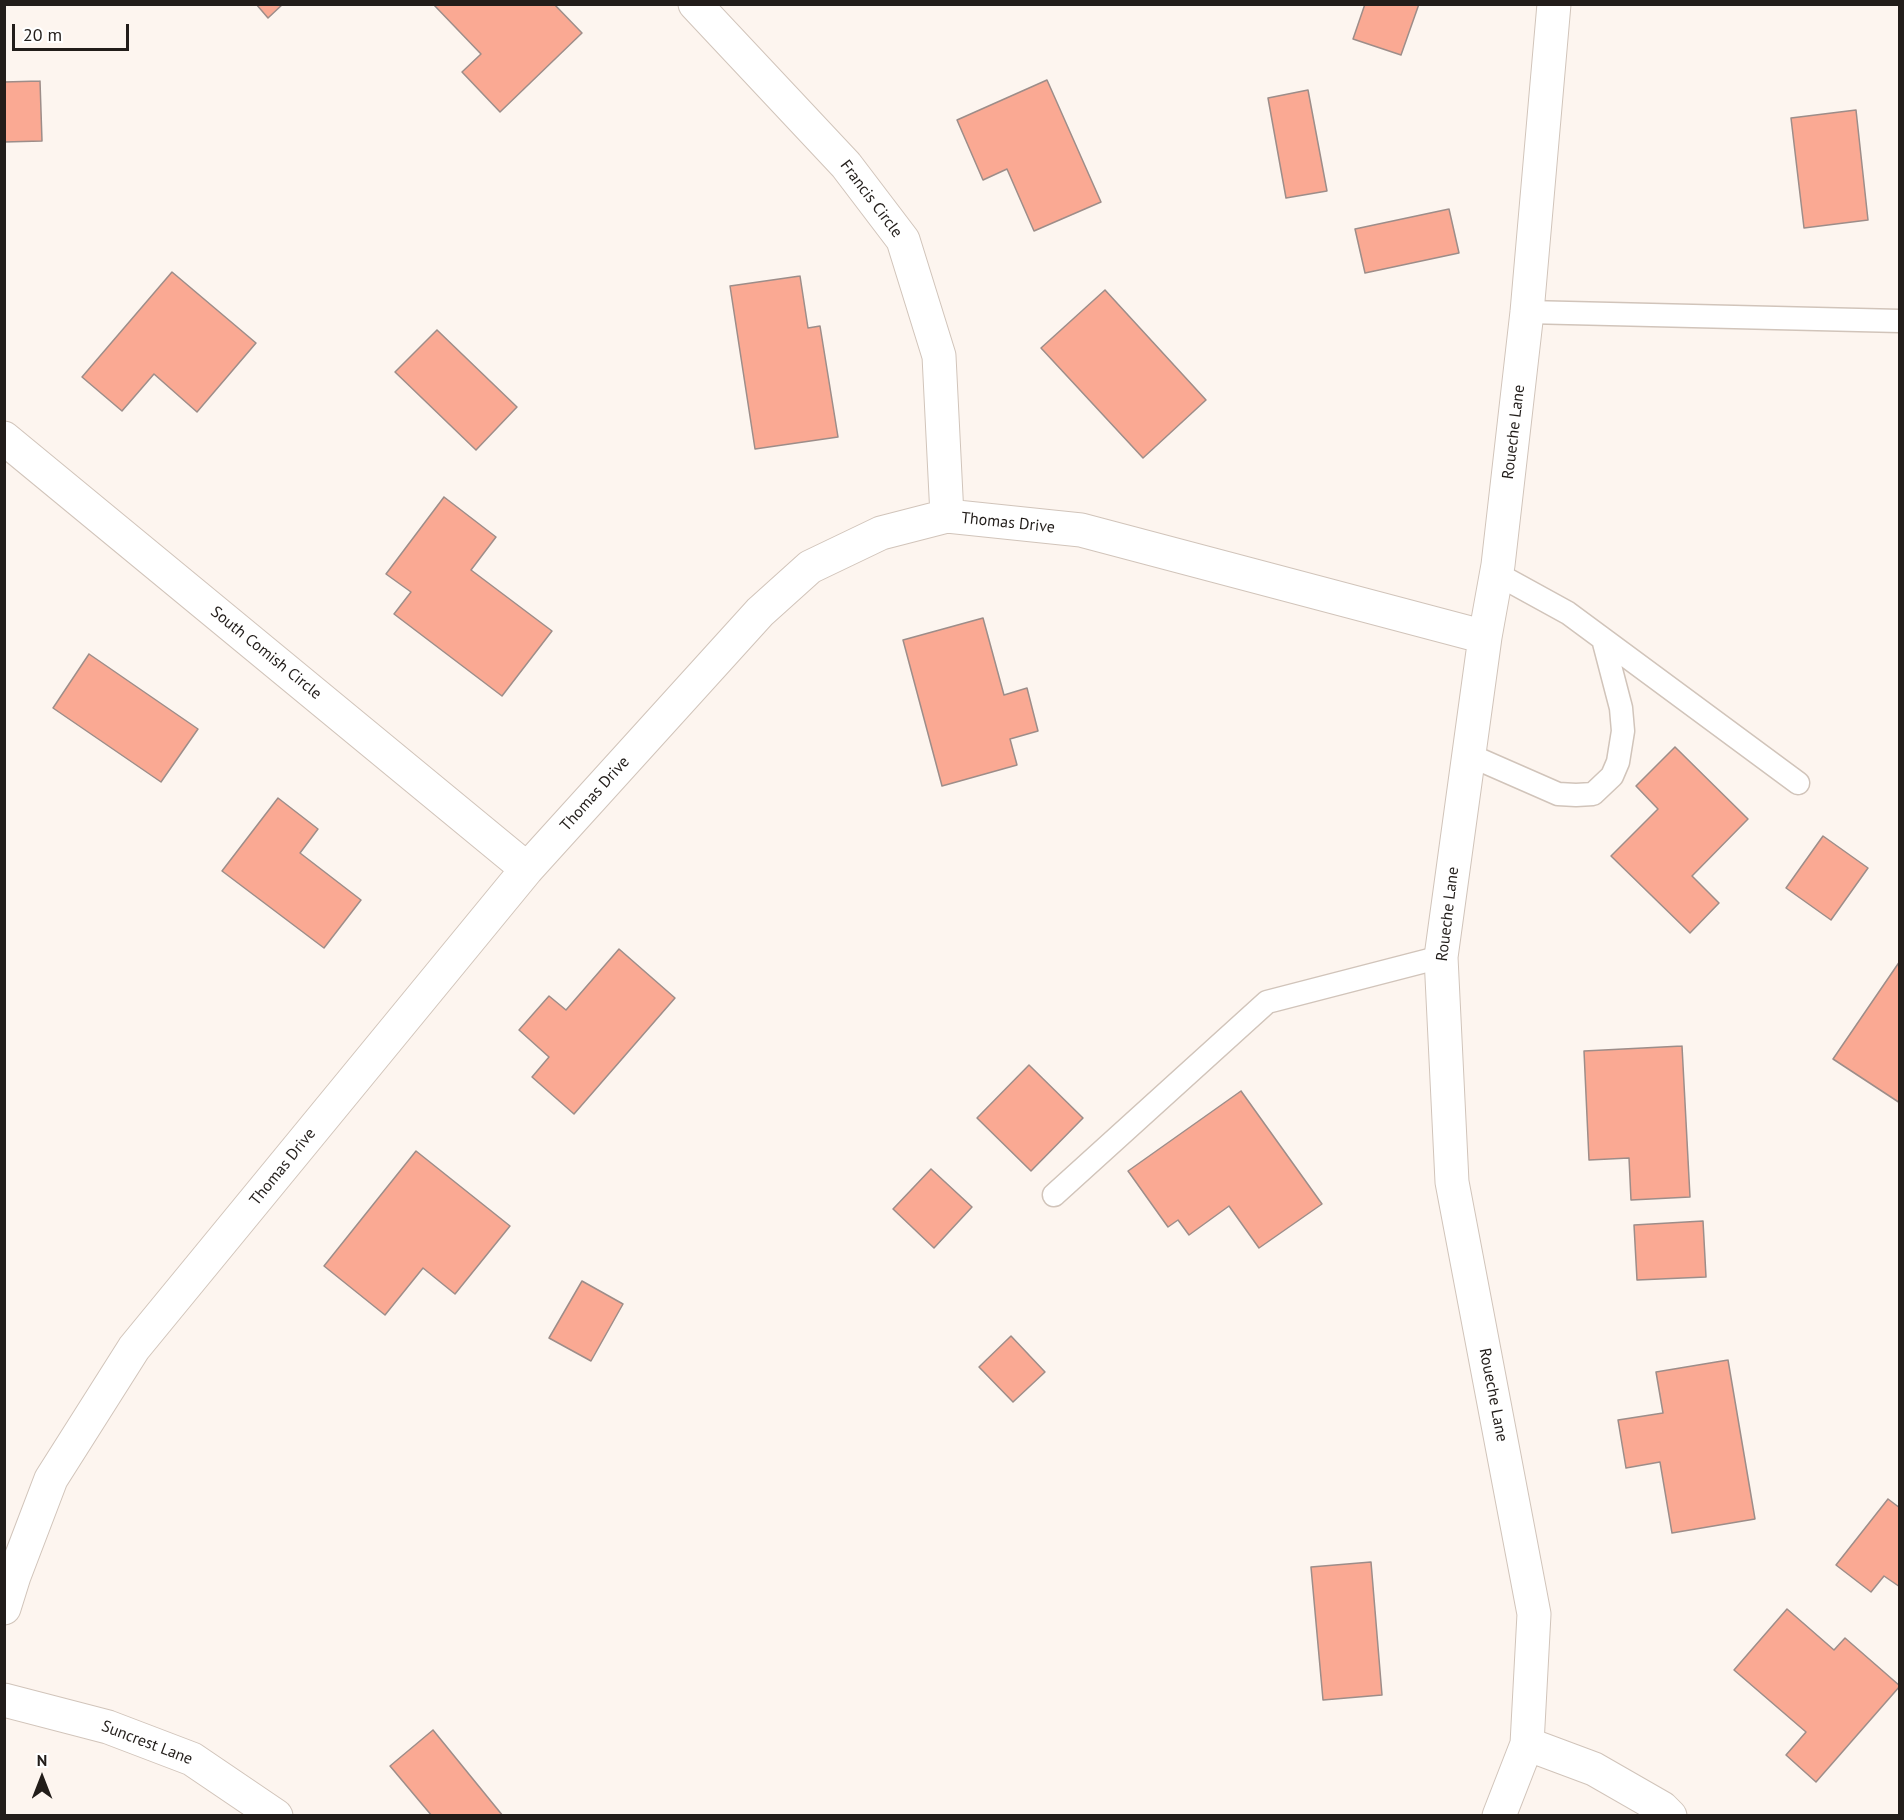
<!DOCTYPE html>
<style>
body{margin:0}
#map{position:relative;width:1904px;height:1820px;overflow:hidden;background:#fdf5ef;font-family:"PT Sans",sans-serif}
canvas{display:block}
.frame{position:absolute;inset:0;border:6px solid #221d1a;pointer-events:none}
.north{position:absolute;left:12px;top:1748px;width:60px;height:60px;-webkit-text-stroke:4px #fff;paint-order:stroke;rotate:0deg;font-size:16px;font-weight:700;line-height:24px;text-align:center;color:#221d1a}
.north::after{content:'';display:block;margin:auto;width:21px;height:27px;background:#221d1a;clip-path:polygon(50% 0,100% 100%,50% 72%,0 100%)}
.scale{position:absolute;left:12px;top:24px;width:117px;height:27px;box-sizing:border-box;border:3px solid #221d1a;border-top:0;padding-left:8px;font-size:18px;line-height:21px;white-space:nowrap;color:#221d1a;-webkit-text-stroke:4px #fff;paint-order:stroke}
</style>
<div id="map">
<canvas width="1904" height="1820"></canvas>
<div class="frame"></div>
<div class="north">N</div>
<div class="scale">20 m</div>
</div>
<script>
const ctx = document.querySelector('canvas').getContext('2d');
ctx.lineJoin = 'round';
function fill(path, color) { ctx.fillStyle = color; ctx.fill(path, 'evenodd'); }
const poly = rows => new Path2D(rows.map(r => 'M' + r).join(''));
function strokePath(path, color, width, dash) { ctx.strokeStyle = color; ctx.lineWidth = width; ctx.lineCap = dash ? 'butt' : 'round'; ctx.setLineDash(dash || []); ctx.stroke(path); }
function write(font, color, halo, rows, align = 'center') {
  ctx.font = font + ' "PT Sans",sans-serif'; ctx.lineWidth = 4.5; ctx.setLineDash([]); ctx.textBaseline = 'middle'; ctx.strokeStyle = halo; ctx.fillStyle = color; for (const [text, x, y, turn = 0] of rows) {
    ctx.save(); ctx.translate(x, y); ctx.rotate((+turn || 0) * Math.PI / 180); ctx.textAlign = isNaN(turn) ? turn : align; if (halo) ctx.strokeText(text, 0, 0); ctx.fillText(text, 0, 0); ctx.restore();
  }
}
const building = poly([
 [256,4,283,4,268,18,256,4],
 [433,4,554,4,582,33,500,112,462,72,481,54,433,4],
 [1365,4,1419,4,1401,55,1353,39,1365,4],
 [1047,80,1101,202,1034,231,1007,169,983,180,957,120,1047,80],
 [40,81,42,141,4,142,4,82,40,81],
 [1308,90,1327,191,1286,198,1268,98,1308,90],
 [1856,110,1868,220,1804,228,1791,118,1856,110],
 [1449,209,1459,253,1365,273,1355,229,1449,209],
 [172,272,256,343,197,412,154,374,122,411,82,377,172,272],
 [800,276,808,328,820,326,838,437,755,449,730,286,800,276],
 [1105,290,1206,400,1143,458,1041,348,1105,290],
 [437,330,517,407,476,450,395,372,437,330],
 [444,497,496,537,471,570,552,631,502,696,394,614,411,592,386,574,444,497],
 [983,618,1004,695,1027,688,1038,731,1010,739,1017,765,942,786,903,640,983,618],
 [89,654,198,729,161,782,53,708,89,654],
 [1675,747,1748,819,1692,876,1719,903,1690,933,1611,856,1658,809,1636,786,1675,747],
 [278,798,318,829,300,853,361,900,324,948,222,871,278,798],
 [1823,836,1868,868,1831,920,1786,888,1823,836],
 [619,949,675,998,574,1114,532,1077,549,1057,519,1030,549,996,566,1010,619,949],
 [1900,961,1900,1103,1833,1059,1900,961],
 [1682,1046,1690,1197,1631,1200,1629,1158,1589,1160,1584,1051,1682,1046],
 [1029,1065,1083,1118,1031,1171,977,1118,1029,1065],
 [1241,1091,1322,1204,1259,1248,1229,1206,1189,1235,1178,1220,1168,1227,1128,1171,1241,1091],
 [416,1151,510,1226,455,1294,423,1268,385,1315,324,1266,416,1151],
 [931,1169,972,1207,934,1248,893,1209,931,1169],
 [1703,1221,1706,1277,1637,1280,1634,1225,1703,1221],
 [582,1281,623,1304,591,1361,549,1338,582,1281],
 [1011,1336,1045,1372,1013,1402,979,1367,1011,1336],
 [1728,1360,1755,1519,1672,1533,1660,1462,1626,1468,1618,1420,1663,1413,1656,1372,1728,1360],
 [1888,1499,1900,1508,1900,1587,1884,1576,1871,1592,1836,1565,1888,1499],
 [1371,1562,1382,1695,1323,1700,1311,1567,1371,1562],
 [1787,1609,1834,1650,1845,1638,1900,1686,1816,1782,1786,1755,1806,1732,1734,1670,1787,1609],
 [433,1730,503,1816,432,1816,390,1766,433,1730]
]);
const service = poly([
 [1527,312,1900,321],
 [1497,574,1568,613,1798,783],
 [1469,755,1558,794,1576,795,1593,794,1612,776,1618,762,1623,731,1621,708,1603,639],
 [1054,1195,1267,1002,1441,957]
]);
const minor = poly([
 [695,4,846,165,903,240,939,356,947,516],
 [4,438,527,869],
 [4,1608,14,1576,51,1479,134,1348,527,869,760,612,810,567,881,533,947,516,1081,530,1485,637],
 [4,1700,108,1727,192,1759,276,1816],
 [1527,1744,1594,1769,1662,1808,1670,1816],
 [1499,1816,1527,1744,1534,1614,1452,1182,1441,957,1485,637,1498,565,1527,312,1554,4]
]);
const streetNames = [
 ["Francis Circle",871,199,53],
 ["Roueche Lane",1514,432,-83],
 ["Thomas Drive",1008,523,6],
 ["South Comish Circle",266,653,39],
 ["Thomas Drive",595,794,-48],
 ["Roueche Lane",1448,914,-83],
 ["Thomas Drive",283,1167,-51],
 ["Roueche Lane",1493,1395,79],
 ["Suncrest Lane",147,1743,21]
];
fill(building, '#faa993');
strokePath(building, '#9d8d89', 1.5);
strokePath(service, '#d1c4ba', 25);
strokePath(minor, '#d1c4ba', 35);
strokePath(service, '#fff', 22);
strokePath(minor, '#fff', 33);
write('16px', '#221d1a', '#fff', streetNames);
</script>
